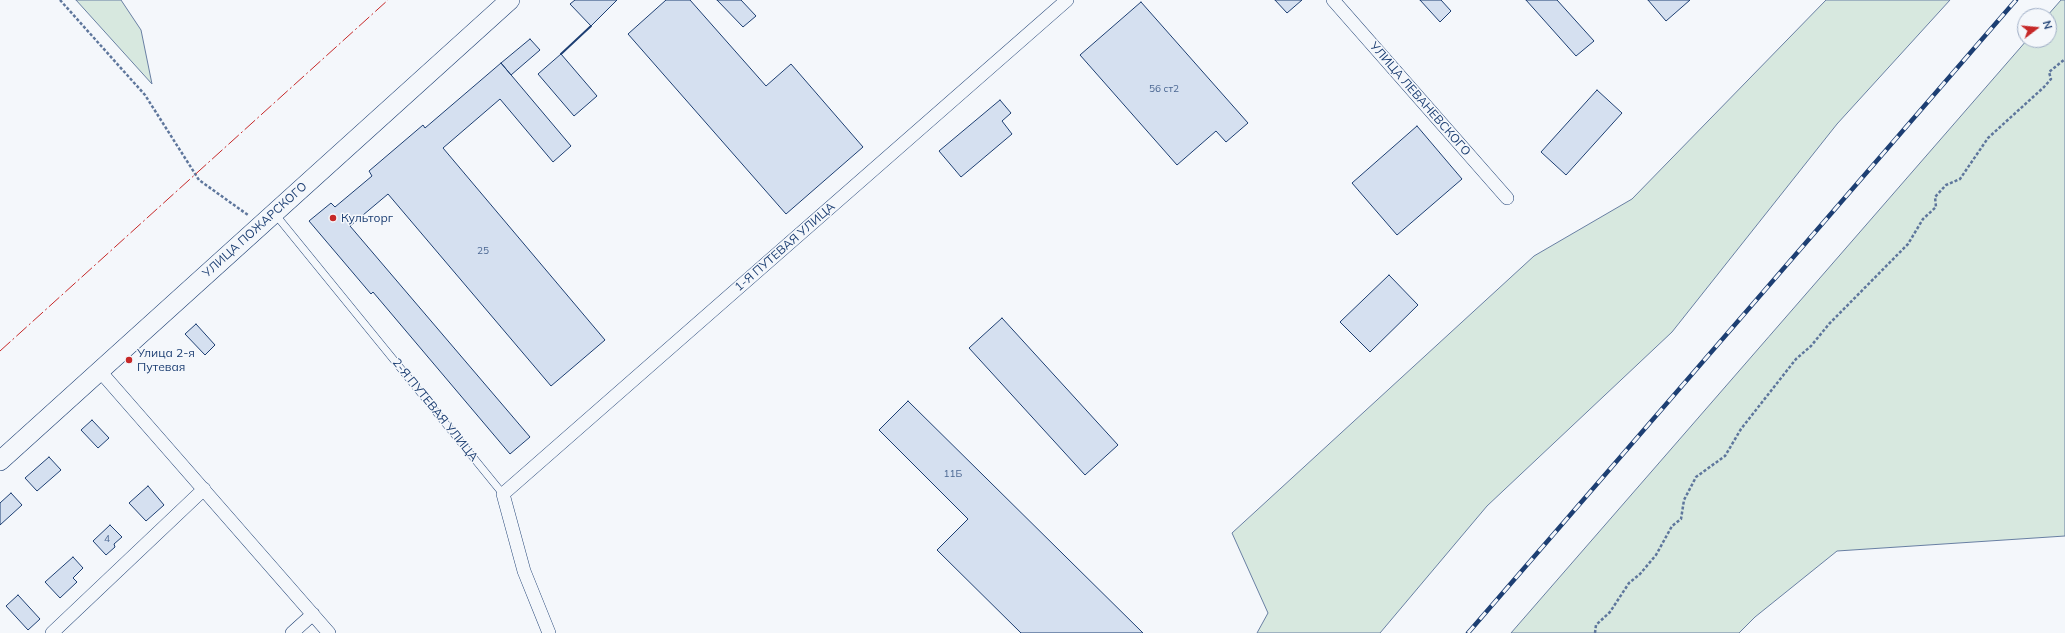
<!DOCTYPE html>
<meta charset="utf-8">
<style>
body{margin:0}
#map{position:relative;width:2065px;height:633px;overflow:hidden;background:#f4f7fb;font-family:Mulish,sans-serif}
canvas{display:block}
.north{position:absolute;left:2017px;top:8px;width:40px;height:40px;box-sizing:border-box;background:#f4f7fb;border:1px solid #9eadc5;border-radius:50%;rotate:74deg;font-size:11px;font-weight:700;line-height:16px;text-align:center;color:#1d3f73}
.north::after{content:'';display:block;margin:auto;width:14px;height:18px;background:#c62828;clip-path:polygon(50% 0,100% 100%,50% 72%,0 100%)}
</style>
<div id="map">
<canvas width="2065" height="633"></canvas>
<div class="north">N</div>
</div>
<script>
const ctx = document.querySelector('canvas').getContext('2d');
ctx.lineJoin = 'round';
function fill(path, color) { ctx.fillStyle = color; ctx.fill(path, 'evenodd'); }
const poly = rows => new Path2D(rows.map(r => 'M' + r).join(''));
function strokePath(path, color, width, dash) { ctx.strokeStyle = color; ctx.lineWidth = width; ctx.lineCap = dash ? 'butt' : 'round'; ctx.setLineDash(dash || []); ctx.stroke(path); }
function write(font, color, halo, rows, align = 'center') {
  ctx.font = font + ' Mulish,sans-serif'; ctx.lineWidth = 3; ctx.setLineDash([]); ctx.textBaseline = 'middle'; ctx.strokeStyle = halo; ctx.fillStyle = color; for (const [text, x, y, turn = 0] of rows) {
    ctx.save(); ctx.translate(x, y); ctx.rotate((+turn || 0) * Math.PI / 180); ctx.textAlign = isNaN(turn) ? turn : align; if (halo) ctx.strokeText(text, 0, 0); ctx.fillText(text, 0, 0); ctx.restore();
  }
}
const green = poly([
 [76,0,121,0,141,30,152,84,76,0],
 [1826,0,1950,0,1837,124,1672,332,1487,506,1380,633,1257,633,1268,613,1232,533,1534,256,1632,199,1826,0],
 [2061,0,2065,0,2065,536,1837,551,1755,617,1739,633,1511,633,2027,40,2049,40,2049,16,2047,16,2061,0]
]);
const building = poly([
 [575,0,617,0,591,26,570,4,575,0],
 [666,0,690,0,766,86,791,64,863,147,786,214,628,34,666,0],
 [717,0,741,0,756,16,743,27,717,0],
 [1275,0,1302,0,1287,13,1275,0],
 [1420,0,1441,0,1451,11,1440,22,1420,0],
 [1526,0,1557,0,1594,41,1576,56,1526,0],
 [1648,0,1690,0,1666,21,1648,0],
 [1141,2,1248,123,1226,142,1216,131,1177,165,1080,55,1141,2],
 [530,39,540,50,511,75,501,63,530,39],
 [561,54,597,96,574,116,538,74,561,54],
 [501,63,571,146,553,162,500,99,443,148,605,340,551,386,388,194,350,226,530,437,510,454,373,292,371,294,309,221,331,203,335,207,372,176,369,171,423,125,425,128,501,63],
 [1597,90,1622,113,1566,175,1541,152,1597,90],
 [1000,100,1011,113,1002,121,1012,134,961,177,939,151,1000,100],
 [1417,126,1462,179,1397,235,1352,183,1417,126],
 [1389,275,1418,305,1370,352,1340,322,1389,275],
 [1002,318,1118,445,1085,475,969,348,1002,318],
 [196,324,215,345,205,355,185,334,196,324],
 [908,401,1143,633,1021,633,937,550,968,519,879,430,908,401],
 [92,420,109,438,98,448,81,430,92,420],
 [49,457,61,470,37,491,25,478,49,457],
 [148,486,164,505,146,521,129,503,148,486],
 [11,493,22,505,0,525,0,503,11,493],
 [110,525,122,537,114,544,115,547,106,555,93,541,110,525],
 [73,557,83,568,73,578,77,582,60,598,45,582,73,557],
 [18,595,40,619,28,630,6,606,18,595]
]);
const path = poly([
 [60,0,145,95,199,180,248,215],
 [1595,633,1596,625,1610,612,1629,583,1640,574,1656,555,1672,526,1681,519,1684,500,1696,477,1725,456,1741,429,1796,359,1811,346,1829,324,1908,244,1923,219,1936,207,1935,197,1946,185,1960,179,1988,138,2044,87,2051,79,2049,72,2065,59]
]);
const lane = poly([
 [275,214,503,494]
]);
const street = poly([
 [1333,0,1507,198],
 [99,370,329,633],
 [52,633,204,489],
 [292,633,313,614],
 [549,633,524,571,503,494,1067,0]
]);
const secondary = poly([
 [0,461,510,0]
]);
const rail = poly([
 [1468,633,2016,0]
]);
const wall = poly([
 [561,54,591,26]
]);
const power = poly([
 [0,351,388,0]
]);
const markers = [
 [333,218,4,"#c62828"],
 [129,360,4,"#c62828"]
];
const numberNames = [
 ["56 ст2",1164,89],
 ["25",483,251],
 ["11Б",953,474],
 ["4",107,539]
];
const streetNames = [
 ["УЛИЦА ЛЕВАНЕВСКОГО",1420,99,49],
 ["УЛИЦА ПОЖАРСКОГО",255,230,-42],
 ["1-Я ПУТЕВАЯ УЛИЦА",785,247,-41],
 ["2-Я ПУТЕВАЯ УЛИЦА",435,410,51]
];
const poiNames = [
 ["Культорг",341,218],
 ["Улица 2-я",137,353],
 ["Путевая",137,367]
];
fill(green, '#d7e8df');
strokePath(green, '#687fa3', 1);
fill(building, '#d5e0f0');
strokePath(building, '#1d3f73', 1);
strokePath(lane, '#1d3f73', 8);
strokePath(street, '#1d3f73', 14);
strokePath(secondary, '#1d3f73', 20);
strokePath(path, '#5e769c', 2.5, [3, 2]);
strokePath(lane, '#f4f7fb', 7);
strokePath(street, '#f4f7fb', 13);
strokePath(secondary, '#f4f7fb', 19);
strokePath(rail, '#1d3f73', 4.5);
strokePath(rail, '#f4f7fb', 3, [9]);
strokePath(wall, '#1d3f73', 2);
strokePath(power, '#c62828', 1, [14, 3, 2, 3]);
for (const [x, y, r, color] of markers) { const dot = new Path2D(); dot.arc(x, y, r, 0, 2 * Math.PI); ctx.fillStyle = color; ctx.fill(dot); strokePath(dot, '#f4f7fb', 1.5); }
write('10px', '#4b6792', null, numberNames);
write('12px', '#1d3f73', '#f4f7fb', streetNames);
write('12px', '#1d3f73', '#f4f7fb', poiNames, 'left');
</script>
